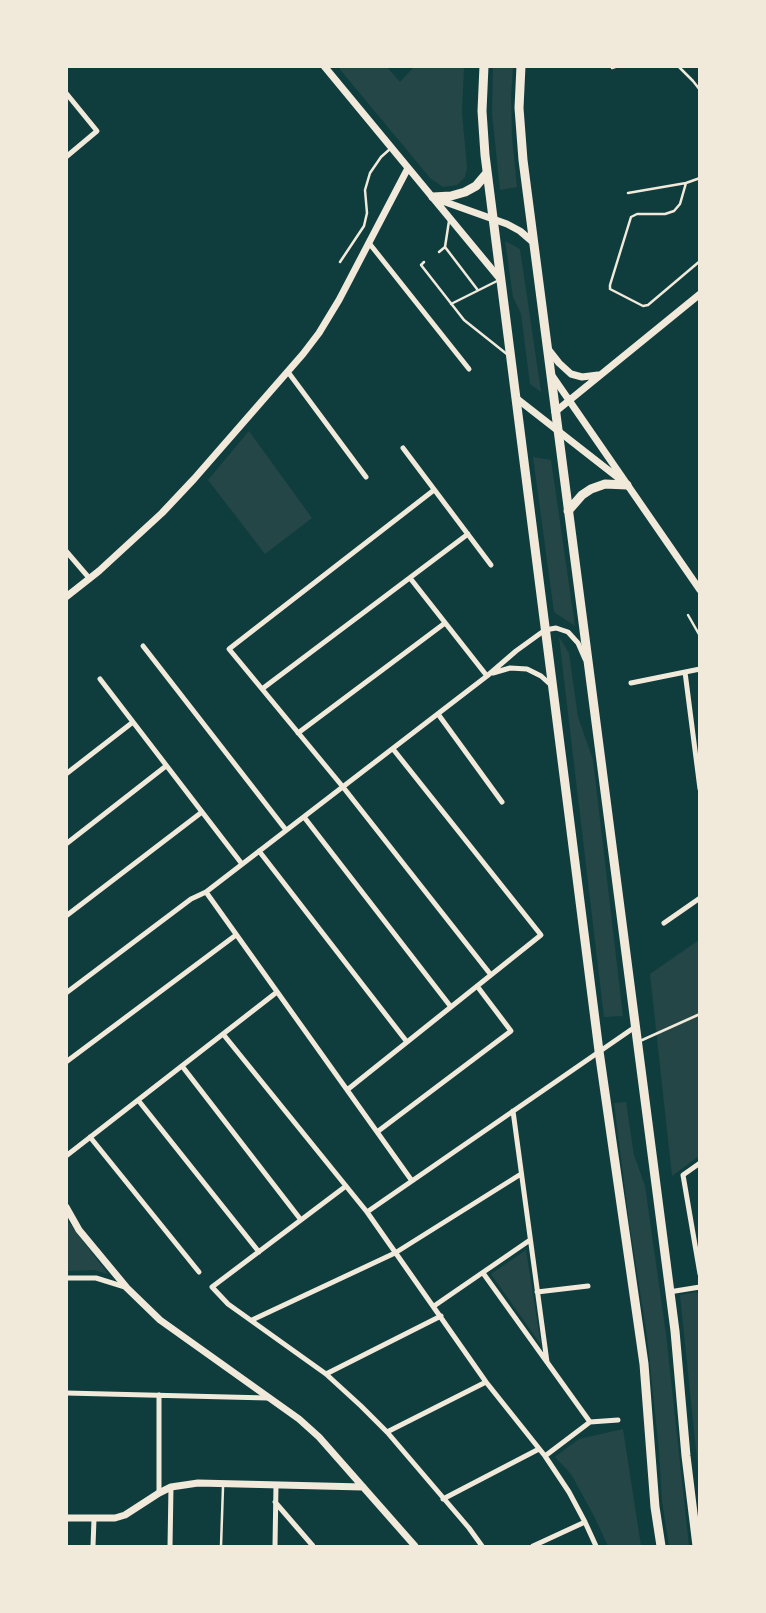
<!DOCTYPE html>
<style>
body{margin:0}
#map{position:relative;width:766px;height:1613px;overflow:hidden;background:#0f3d3e;font-family:"PT Sans",sans-serif}
canvas{display:block}
.frame{position:absolute;inset:0;border:68px solid #f1e9da;pointer-events:none}
</style>
<div id="map">
<canvas width="766" height="1613"></canvas>
<div class="frame"></div>
</div>
<script>
const ctx = document.querySelector('canvas').getContext('2d');
ctx.lineJoin = 'round';
function fill(path, color) { ctx.fillStyle = color; ctx.fill(path, 'evenodd'); }
const poly = rows => new Path2D(rows.map(r => 'M' + r).join(''));
function strokePath(path, color, width, dash) { ctx.strokeStyle = color; ctx.lineWidth = width; ctx.lineCap = dash ? 'butt' : 'round'; ctx.setLineDash(dash || []); ctx.stroke(path); }
const green = poly([
 [338,67,387,67,400,82,414,67,464,67,462,113,467,167,465,177,457,185,443,187,431,179],
 [493,67,513,67,511,96,512,137,517,187,500,190,492,113],
 [505,241,520,249,541,392,530,384,521,314,513,297],
 [249,431,312,518,265,554,208,480],
 [533,457,551,460,575,626,554,612],
 [559,637,569,653,578,717,593,760,623,1016,604,1017],
 [699,940,699,1156,672,1176,650,974],
 [626,1102,634,1155,645,1186,666,1334,689,1546,669,1546,662,1501,659,1451,647,1336,629,1221,614,1103],
 [66,1220,67,1220,108,1274,94,1270,67,1271],
 [526,1250,541,1345,491,1274],
 [697,1292,700,1304,699,1479,680,1295],
 [623,1429,641,1546,608,1546,594,1516,571,1474,555,1457,579,1439]
]);
const service = poly([
 [612,66,612,68,618,66],
 [678,66,693,81,700,90],
 [686,183,680,204,674,211,665,214,637,214,631,217,610,285,610,289,643,306,648,305,700,261],
 [628,193,686,183,700,178],
 [445,247,477,289],
 [439,252,445,247,449,221],
 [340,262,364,226,367,213,365,190,370,173,381,157,390,149],
 [424,262,421,265,464,320,508,355],
 [451,304,499,280],
 [688,615,700,636],
 [640,1041,700,1014],
 [221,1546,223,1487]
]);
const minor = poly([
 [66,93,97,131,66,157],
 [369,243,469,369],
 [288,372,366,477],
 [403,448,491,565],
 [434,490,229,649,343,787,491,975],
 [66,551,90,579],
 [410,578,487,676],
 [143,646,286,830],
 [685,672,700,789],
 [493,673,510,668,527,669,541,676,551,685],
 [100,679,242,864],
 [631,683,700,669],
 [262,689,468,534],
 [438,714,502,802],
 [298,733,445,623],
 [66,774,133,722],
 [304,817,451,1007],
 [66,844,166,766],
 [259,851,407,1042],
 [206,892,412,1181],
 [66,916,202,812],
 [664,923,700,898],
 [66,993,191,899,206,892,487,676,516,651,545,630,556,628,568,632,578,643,585,659],
 [223,1034,367,1212,486,1382,545,1456,569,1492,585,1522,596,1546],
 [66,1062,236,935],
 [182,1066,301,1220],
 [347,1090,541,935,393,749],
 [138,1100,259,1252],
 [513,1111,547,1362],
 [377,1132,511,1031,477,986],
 [90,1137,199,1272],
 [66,1156,277,992],
 [700,1163,683,1175,700,1274],
 [346,1186,212,1287,228,1304,326,1374,361,1406,387,1432,469,1528,482,1546],
 [367,1212,635,1027],
 [483,1273,590,1422],
 [66,1278,96,1278,125,1287],
 [537,1292,588,1286],
 [669,1292,700,1287],
 [434,1306,530,1240],
 [252,1320,395,1253,521,1174],
 [326,1374,441,1316],
 [66,1393,268,1398],
 [387,1432,486,1382],
 [545,1456,590,1422,618,1420],
 [159,1493,159,1395],
 [443,1499,539,1449],
 [275,1502,313,1546],
 [93,1546,94,1519],
 [170,1546,171,1487],
 [275,1546,276,1485],
 [533,1546,585,1522]
]);
const tertiary = poly([
 [324,66,500,279],
 [434,198,507,224,520,231,534,243],
 [548,349,559,363,571,374,582,377,598,375],
 [553,377,700,590],
 [516,398,621,480],
 [555,412,700,294],
 [66,597,99,571,162,513,194,479,303,354,319,333,339,300,408,168],
 [66,1207,79,1230,127,1288,160,1320,299,1419,319,1437,415,1546],
 [66,1518,115,1518,125,1515,159,1493,171,1487,198,1483,363,1487]
]);
const primary = poly([
 [484,66,482,111,485,155,599,1051,644,1364,655,1507,661,1546],
 [521,66,519,108,523,160,675,1331,686,1456,697,1546],
 [433,197,451,196,465,192,476,186,487,173],
 [568,511,582,495,591,489,605,484,627,485]
]);
fill(green, '#244646');
strokePath(service, '#f1e9da', 2.5);
strokePath(minor, '#f1e9da', 5);
strokePath(tertiary, '#f1e9da', 7);
strokePath(primary, '#f1e9da', 9);
</script>
